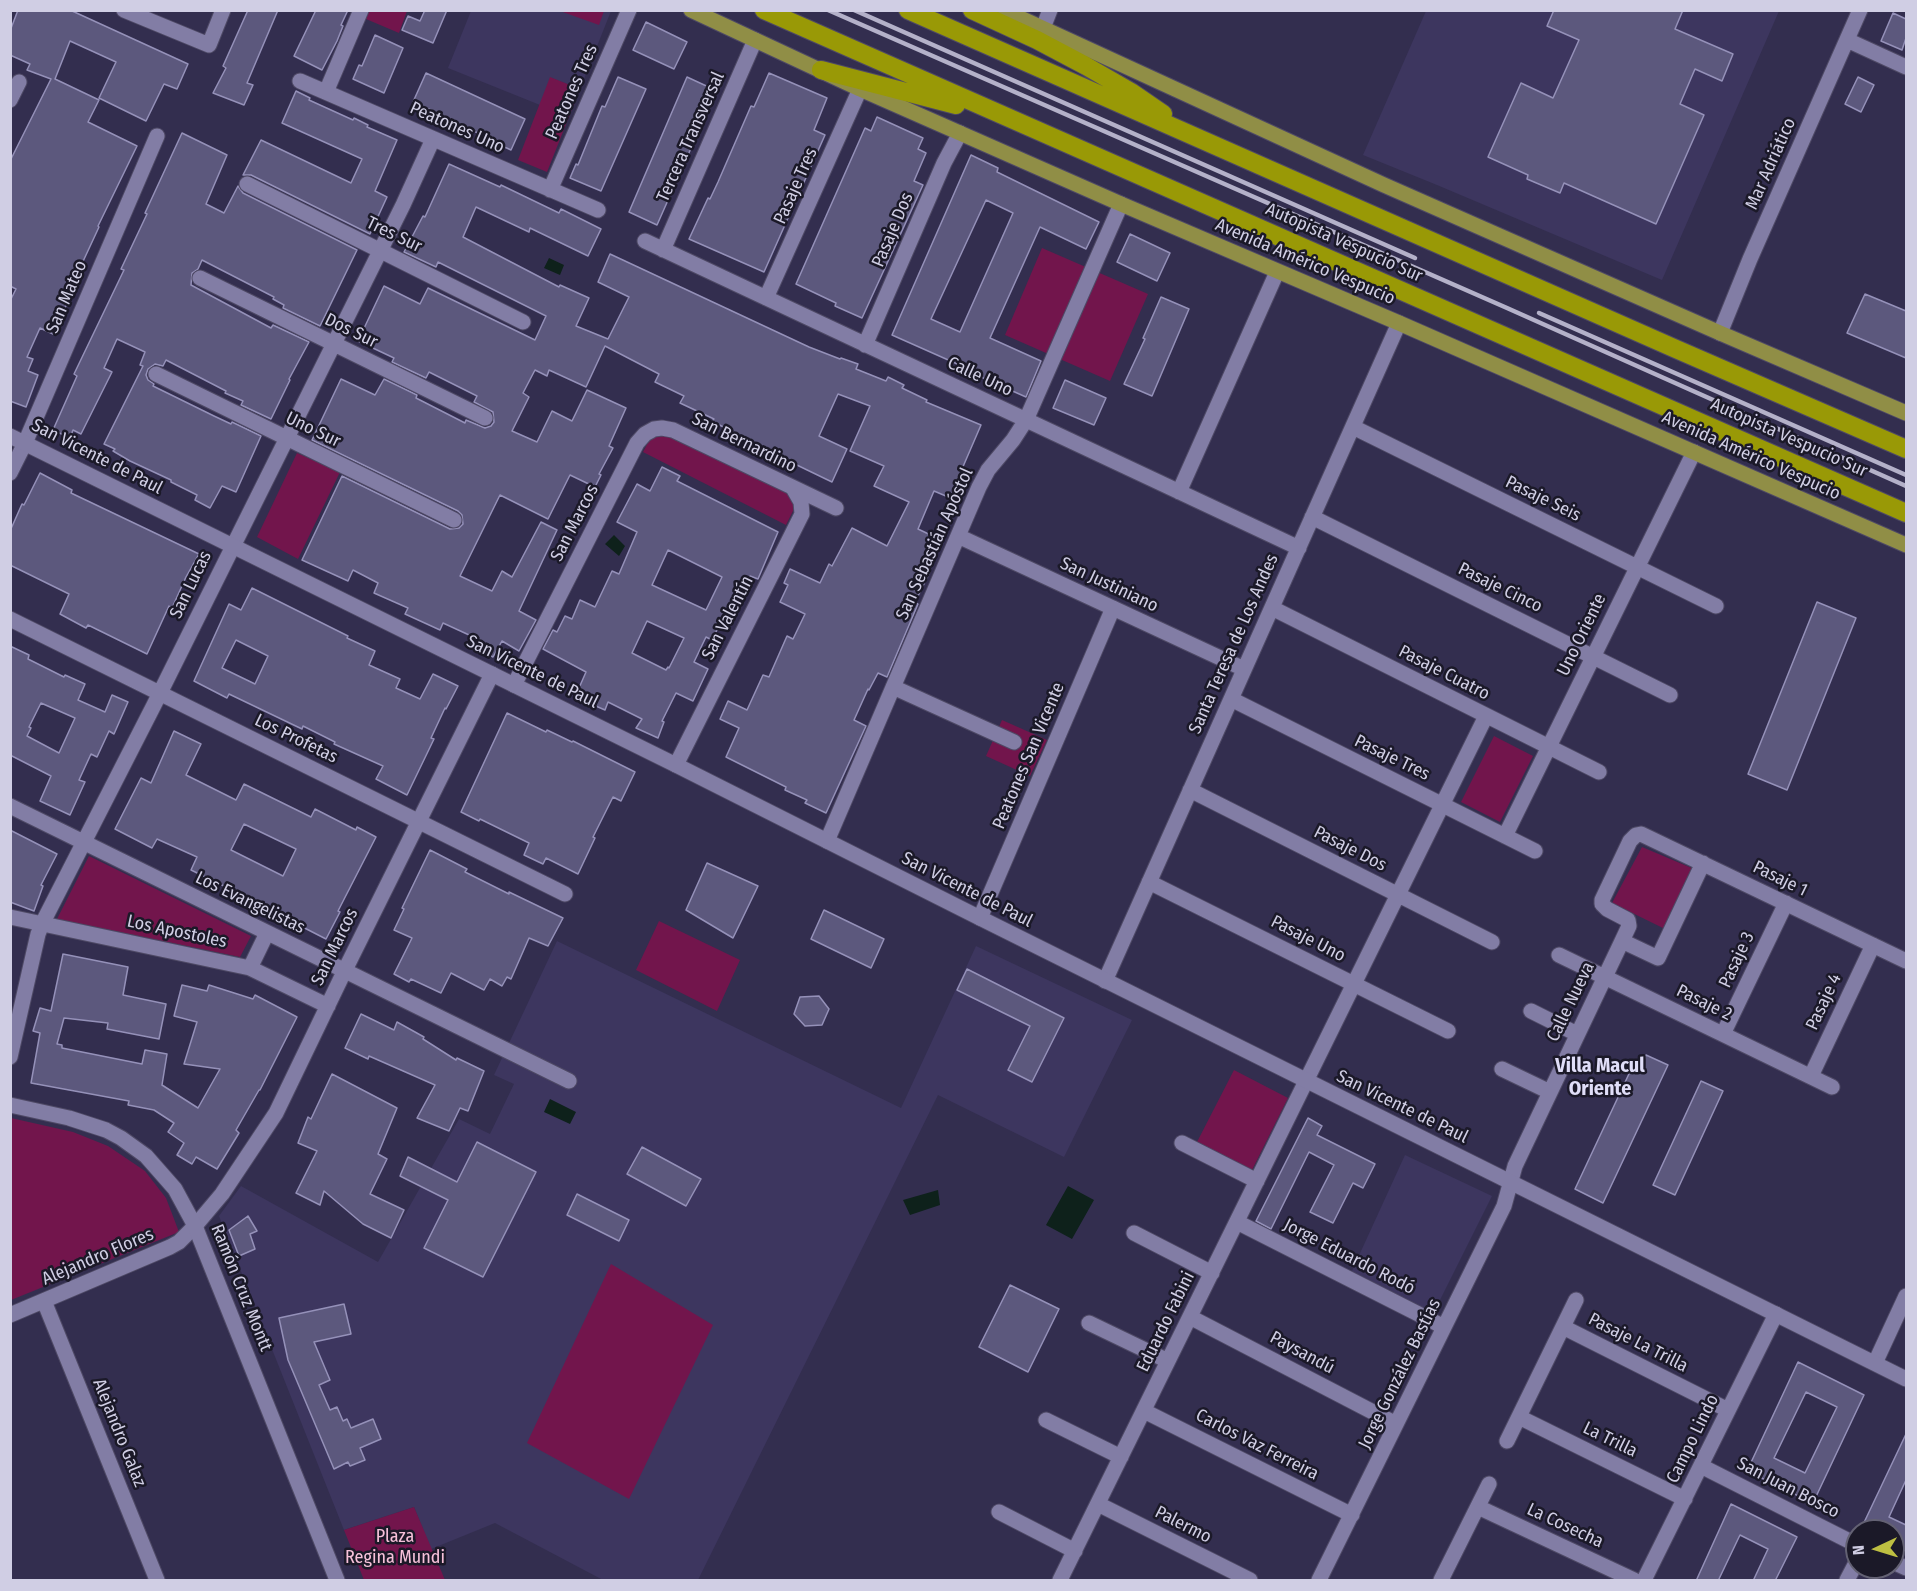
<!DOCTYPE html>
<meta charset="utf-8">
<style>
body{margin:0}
#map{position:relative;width:1917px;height:1591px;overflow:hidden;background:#332e4f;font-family:"Fira Sans Condensed",sans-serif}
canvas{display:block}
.frame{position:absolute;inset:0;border:12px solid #d0cee4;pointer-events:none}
.north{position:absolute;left:1845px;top:1519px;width:60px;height:60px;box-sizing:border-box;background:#1b1928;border:2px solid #636173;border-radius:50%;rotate:266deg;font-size:16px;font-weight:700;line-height:24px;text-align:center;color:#d0cee4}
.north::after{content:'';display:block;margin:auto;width:21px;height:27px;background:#bebf42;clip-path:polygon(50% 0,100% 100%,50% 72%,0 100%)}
</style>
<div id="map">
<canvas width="1917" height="1591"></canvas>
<div class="frame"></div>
<div class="north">N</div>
</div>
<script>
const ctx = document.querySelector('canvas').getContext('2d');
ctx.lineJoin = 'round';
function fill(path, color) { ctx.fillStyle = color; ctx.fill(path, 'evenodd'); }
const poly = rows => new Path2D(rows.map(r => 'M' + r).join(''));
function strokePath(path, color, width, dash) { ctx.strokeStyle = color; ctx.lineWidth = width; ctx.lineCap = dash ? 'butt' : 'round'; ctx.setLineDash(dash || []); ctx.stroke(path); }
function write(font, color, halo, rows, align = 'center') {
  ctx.font = font + ' "Fira Sans Condensed",sans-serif'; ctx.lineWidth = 5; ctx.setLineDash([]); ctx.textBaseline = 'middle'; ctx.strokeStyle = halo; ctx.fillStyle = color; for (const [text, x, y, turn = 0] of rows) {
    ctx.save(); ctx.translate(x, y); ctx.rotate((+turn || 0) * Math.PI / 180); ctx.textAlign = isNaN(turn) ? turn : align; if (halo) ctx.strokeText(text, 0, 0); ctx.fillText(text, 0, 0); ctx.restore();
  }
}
const built = poly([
 [471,11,611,11,580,89,551,78,540,105,448,68],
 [1426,11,1779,11,1662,280,1437,185,1363,155],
 [557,941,901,1108,976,946,1132,1020,1064,1157,938,1095,698,1580,603,1580,495,1523,431,1549,414,1507,344,1530,219,1216,241,1186,378,1262,459,1119,490,1134,514,1084,494,1075],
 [1405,1155,1492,1196,1433,1314,1351,1273]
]);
const green = poly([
 [369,11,369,10,407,11,399,33,366,19],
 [560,11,604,10,604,11,599,25],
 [550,77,580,89,547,172,518,160],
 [1042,248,1148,294,1110,381,1005,335],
 [661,431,789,491,795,507,786,525,643,452,650,439],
 [297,453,340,472,298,559,257,537],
 [1002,720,1047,740,1030,776,986,756],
 [1494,736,1533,756,1500,822,1461,802],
 [1642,847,1694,869,1667,930,1612,903],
 [89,856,251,936,240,957,57,919],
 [659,921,740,960,717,1011,636,970],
 [1234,1070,1288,1098,1252,1170,1197,1142],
 [11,1118,73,1132,108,1146,145,1171,166,1198,179,1232,11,1300],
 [611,1264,713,1325,629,1499,527,1443],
 [414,1507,445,1580,364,1580,344,1530]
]);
const water = poly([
 [549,258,564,265,560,275,544,268],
 [614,535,625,546,619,556,605,544],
 [550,1099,576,1112,570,1124,544,1112],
 [1068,1186,1094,1200,1072,1239,1046,1225],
 [938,1190,940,1205,910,1215,903,1200]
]);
const building = poly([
 [18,10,70,10,188,64,177,89,164,84,146,121,99,98,116,62,70,41,55,79,99,100,88,122,137,146,98,226,99,227,73,283,76,284,53,334,40,328,27,357,33,359,28,371,38,375,26,407,10,401,10,301,16,289,10,286,10,161,51,79,27,70,30,64,10,55,10,31,18,10],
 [248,10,278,10,247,83,253,85,244,105,213,93,226,68,223,66,248,10],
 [316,10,348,10,341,25,343,26,337,41,322,70,294,56,316,10],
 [425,10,447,10,433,43,402,30,408,16,420,21,425,10],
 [1554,10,1683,10,1675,29,1733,54,1722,81,1695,69,1680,104,1704,115,1656,224,1564,183,1560,193,1527,179,1528,175,1488,157,1521,83,1553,98,1579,40,1547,26,1554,10],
 [1893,13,1906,19,1906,38,1902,50,1881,41,1893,13],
 [646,22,687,42,674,69,633,50,646,22],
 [375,35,403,48,384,93,353,79,359,65,362,66,375,35],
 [426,73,525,119,511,150,498,144,499,142,443,118,444,116,413,102,426,73],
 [769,73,827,98,814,130,825,135,764,272,689,239,708,198,710,199,718,182,751,106,754,107,769,73],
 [618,77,646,89,601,191,570,178,576,164,578,165,602,106,605,107,618,77],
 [687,77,715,90,693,136,696,137,657,225,629,212,687,77],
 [1858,77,1874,85,1861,112,1845,104,1858,77],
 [296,91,310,98,309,100,353,120,354,118,368,125,367,127,397,140,375,191,387,197,370,234,251,175,243,175,261,140,351,183,362,159,282,123,296,91],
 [877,117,923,138,918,149,926,153,914,181,923,185,862,318,835,306,836,303,796,284,865,128,871,131,877,117],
 [182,133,227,155,206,204,224,213,238,186,243,193,357,250,320,326,283,308,284,305,273,299,274,297,202,260,198,269,192,273,191,285,271,328,273,325,309,342,289,379,290,380,271,419,241,405,243,401,225,393,226,391,166,360,163,366,155,364,148,369,146,375,148,380,154,384,153,386,214,416,231,424,232,422,261,436,236,492,222,486,210,508,195,500,197,495,171,482,171,480,130,461,113,451,115,449,104,444,143,366,140,365,145,352,117,339,104,368,112,372,81,434,73,430,70,438,53,430,77,376,74,374,124,270,121,269,147,214,145,213,182,133],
 [971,155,998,168,997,172,1099,222,1086,249,1040,227,990,338,1041,361,1026,397,981,377,982,375,892,335,971,155],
 [986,200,1013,213,960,332,931,319,986,200],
 [449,164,500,187,501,185,559,213,561,209,601,229,588,256,530,228,529,232,476,207,463,237,559,287,560,285,589,298,576,326,608,339,629,297,598,282,610,254,809,347,840,359,841,358,858,364,856,369,886,381,888,377,904,385,902,388,927,400,926,402,981,425,962,469,965,470,953,499,934,491,918,529,937,538,922,568,930,572,915,602,918,604,887,677,878,673,869,690,868,689,854,720,866,726,826,813,805,803,807,800,785,790,786,787,726,757,739,728,720,719,728,701,747,710,763,675,769,677,787,636,793,639,805,614,780,602,788,585,784,583,790,569,820,583,829,564,832,566,852,528,887,546,909,502,874,486,884,466,850,451,870,406,838,394,819,436,847,449,832,482,743,439,744,438,712,421,714,419,680,403,684,396,655,382,659,374,605,346,586,387,549,370,547,376,535,370,523,393,529,397,512,431,537,442,552,411,572,421,587,390,626,408,609,446,613,448,599,474,601,475,595,487,570,475,548,519,500,495,460,576,492,591,502,571,512,577,541,522,557,530,519,611,536,620,519,651,502,641,493,657,476,647,480,640,443,623,440,630,405,614,408,608,374,593,378,583,353,570,348,581,302,560,342,476,450,529,459,528,463,524,462,515,458,511,312,440,341,379,375,395,384,379,417,395,416,398,465,423,466,420,485,428,491,426,494,422,493,412,474,402,477,396,429,372,426,378,392,362,394,358,358,341,384,286,420,304,428,288,535,340,546,316,438,262,436,267,404,252,423,216,425,217,449,164],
 [1130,234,1170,253,1157,281,1117,262,1130,234],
 [1865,294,1906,311,1906,358,1847,333,1865,294],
 [1161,297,1189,309,1152,396,1124,384,1145,339,1143,338,1161,297],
 [1065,380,1106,398,1094,425,1053,408,1065,380],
 [662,467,680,476,677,481,778,532,758,579,750,576,730,617,725,614,712,640,706,637,694,662,708,669,693,701,676,693,662,721,664,722,658,738,636,728,642,719,608,702,605,710,575,697,586,672,543,649,553,630,557,632,565,616,572,619,580,600,595,607,612,571,619,574,637,532,617,522,637,484,650,491,662,467],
 [668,550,722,577,706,610,652,585,668,550],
 [647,621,684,638,669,668,668,667,666,670,632,653,647,621],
 [40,473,72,490,71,493,199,554,186,577,172,608,169,606,147,654,88,625,86,628,60,614,69,594,10,565,10,531,22,504,24,505,40,473],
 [252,588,348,636,347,638,375,651,369,665,400,679,396,688,420,699,433,674,458,686,446,709,445,708,431,738,434,739,407,795,376,779,383,766,334,744,335,742,303,726,302,729,229,694,227,698,194,681,229,604,241,610,252,588],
 [236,640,268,656,255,684,222,668,236,640],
 [1817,602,1856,618,1787,790,1748,774,1817,602],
 [10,646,29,655,28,659,64,677,65,675,85,684,78,700,105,712,112,695,128,702,114,734,109,731,97,757,91,754,79,780,85,782,70,815,40,801,51,776,10,755,10,646],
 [41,703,75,718,59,753,27,736,31,728,29,727,41,703],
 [507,713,546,732,547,730,572,742,573,741,635,772,621,801,613,797,593,837,595,838,578,874,546,858,543,864,524,855,529,843,480,819,479,821,461,812,507,713],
 [174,731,201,744,186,775,236,800,244,784,311,817,315,809,356,830,357,827,376,837,338,911,340,912,326,939,285,918,284,921,265,911,267,907,191,870,197,857,157,839,152,848,115,829,141,778,151,783,174,731],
 [244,824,296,849,283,876,231,850,244,824],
 [10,830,57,854,41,885,43,886,34,911,10,902,10,830],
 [430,850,467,869,465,872,509,894,509,892,563,918,548,946,529,938,511,979,507,977,502,986,490,979,484,990,451,973,441,993,411,979,409,982,394,974,412,938,394,930,404,909,402,908,430,850],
 [707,863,758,886,733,938,686,910,707,863],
 [824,910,884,939,871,968,811,939,824,910],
 [63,954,128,967,123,995,166,1004,159,1039,107,1029,108,1023,64,1018,57,1044,62,1045,62,1048,142,1064,145,1050,167,1054,162,1085,198,1108,220,1069,184,1064,197,1022,174,1016,182,985,207,991,209,985,253,999,255,995,297,1017,260,1090,259,1090,236,1130,239,1133,217,1169,196,1157,192,1164,177,1155,184,1143,168,1132,174,1123,154,1110,128,1105,129,1101,31,1083,40,1033,33,1031,40,1008,51,1011,63,954],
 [967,969,1064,1018,1032,1082,1008,1070,1030,1026,957,990,967,969],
 [819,996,829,1009,822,1025,805,1026,794,1014,800,997,819,996],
 [361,1014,394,1030,397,1022,424,1037,423,1039,456,1060,457,1058,484,1071,468,1111,460,1108,449,1131,417,1118,435,1085,369,1056,368,1059,345,1048,361,1014],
 [1646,1055,1668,1065,1603,1203,1575,1189,1635,1061,1642,1065,1646,1055],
 [332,1074,397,1108,378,1154,387,1159,370,1194,404,1210,391,1238,363,1224,324,1191,320,1205,296,1193,317,1151,298,1143,308,1117,311,1119,332,1074],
 [1701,1081,1723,1091,1675,1195,1653,1185,1701,1081],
 [1308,1118,1322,1126,1317,1135,1375,1164,1363,1188,1353,1183,1333,1223,1310,1212,1334,1165,1309,1152,1271,1229,1256,1221,1308,1118],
 [477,1142,536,1172,483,1277,424,1248,448,1200,400,1176,408,1157,457,1182,477,1142],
 [642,1147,701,1179,686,1206,627,1174,642,1147],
 [577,1194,629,1220,619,1241,567,1215,577,1194],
 [248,1216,257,1231,250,1234,255,1249,239,1256,229,1230,248,1216],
 [1010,1285,1059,1309,1028,1372,979,1347,1010,1285],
 [344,1304,351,1334,314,1342,330,1380,319,1385,330,1410,337,1407,343,1421,347,1419,351,1428,373,1419,381,1439,360,1448,365,1460,350,1466,348,1462,334,1469,288,1360,279,1318,344,1304],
 [1798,1362,1864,1395,1813,1503,1747,1471,1798,1362],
 [1806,1392,1837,1407,1805,1473,1774,1458,1806,1392],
 [1906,1434,1906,1480,1889,1517,1906,1525,1906,1551,1893,1545,1893,1531,1860,1531,1906,1434],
 [1731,1504,1797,1537,1775,1581,1753,1581,1768,1549,1740,1535,1718,1581,1696,1581,1731,1504]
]);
const street = poly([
 [124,10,209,45,223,10],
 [1043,28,1050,10],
 [1847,40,1906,67],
 [300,81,598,210],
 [326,92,361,10],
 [10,100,19,82],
 [247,184,523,322],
 [550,190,629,10],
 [645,241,1299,548],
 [663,250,755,40],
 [200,278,485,418],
 [766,298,860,89],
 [1720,333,1750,259,1860,10],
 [865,345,944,163,960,133],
 [156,374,454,520],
 [1353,427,1716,606],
 [10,473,25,443,157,136],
 [1179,492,1277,272],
 [1312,517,1670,695],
 [958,536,1244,669],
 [1272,608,1599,772],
 [10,619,565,894],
 [514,685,637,443,645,434,654,429,662,428,673,430,836,508],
 [893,687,1014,742],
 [1231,699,1535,851],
 [676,765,802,514,801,502,793,488],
 [1190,790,1492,942],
 [10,806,569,1081],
 [1505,836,1694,452],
 [827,841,979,487,988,470,1013,440,1026,420,1121,204],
 [1149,882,1448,1031],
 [10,917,250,968,328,1006],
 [980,918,1113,608],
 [1622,941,1629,926,1628,920,1607,909,1602,904,1602,900,1630,841,1636,835,1641,834,1906,961],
 [1559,955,1832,1087],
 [250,968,267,933],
 [1105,981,1399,323],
 [1531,1011,1577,1034],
 [1723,1034,1786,903],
 [10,1057,38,934,42,924,154,705,403,205,433,139],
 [1502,1069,1550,1092],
 [1811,1076,1873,945],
 [1182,1143,1257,1181],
 [1237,1222,1444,1327],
 [1134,1233,1212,1273],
 [44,1301,157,1580],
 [10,1315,170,1247,179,1242,195,1226,222,1194,276,1113,344,972,492,674],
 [1190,1317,1396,1424],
 [1089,1323,1168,1361],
 [1563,1327,1728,1410],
 [1875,1363,1906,1296],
 [1144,1411,1352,1515],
 [1519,1417,1685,1499],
 [1046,1420,1121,1457],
 [1507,1441,1576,1300],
 [1701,1466,1857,1545],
 [1098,1504,1250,1580],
 [1478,1507,1634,1580],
 [999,1512,1075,1551],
 [1893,1562,1906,1568],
 [1060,1580,1486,716],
 [1319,1580,1504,1206,1515,1166,1622,941,1658,958,1703,863],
 [1441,1580,1489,1484],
 [1644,1580,1776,1314],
 [1847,1580,1857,1561]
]);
const secondary = poly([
 [10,436,676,765,980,918,1906,1379],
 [10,1105,69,1118,106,1130,121,1138,146,1156,175,1189,195,1226,337,1580]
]);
const primary = poly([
 [691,10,860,89,1121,204,1399,323,1906,545],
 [1003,10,1384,185,1720,333,1906,413]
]);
const highway = poly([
 [764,10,1906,513],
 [908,10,1676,349,1906,449],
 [972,10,1037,40,1086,66,1131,92,1163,114],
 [821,70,956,105]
]);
const rail = poly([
 [828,10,1507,308,1906,486],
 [854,10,1415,258],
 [1539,313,1906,475]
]);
const streetNames = [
 ["Peatones Tres",572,92,-66],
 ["Peatones Uno",457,128,24],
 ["Tercera Transversal",691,137,-66],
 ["Mar Adriático",1771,164,-66],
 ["Pasaje Tres",796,186,-66],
 ["Pasaje Dos",893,230,-67],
 ["Tres Sur",394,235,26],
 ["Autopista Vespucio Sur",1344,243,24],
 ["Avenida Américo Vespucio",1305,262,23],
 ["San Mateo",67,297,-67],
 ["Dos Sur",351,331,26],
 ["Calle Uno",980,377,25],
 ["Uno Sur",313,430,26],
 ["Autopista Vespucio Sur",1789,438,24],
 ["San Bernardino",744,443,26],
 ["Avenida Américo Vespucio",1751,456,24],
 ["San Vicente de Paul",97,457,27],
 ["Pasaje Seis",1543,499,26],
 ["San Marcos",575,523,-63],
 ["San Sebastián Apóstol",935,544,-66],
 ["San Lucas",191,585,-64],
 ["San Justiniano",1109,585,25],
 ["Pasaje Cinco",1500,588,26],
 ["San Valentín",728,618,-63],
 ["Uno Oriente",1582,635,-64],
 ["Santa Teresa de Los Andes",1234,644,-66],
 ["San Vicente de Paul",532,672,26],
 ["Pasaje Cuatro",1444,673,27],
 ["Los Profetas",296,739,26],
 ["Peatones San Vicente",1029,756,-67],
 ["Pasaje Tres",1392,758,26],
 ["Pasaje Dos",1350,849,27],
 ["Pasaje 1",1780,879,26],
 ["San Vicente de Paul",967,890,27],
 ["Los Evangelistas",250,903,26],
 ["Los Apostoles",177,932,12],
 ["Pasaje Uno",1308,939,27],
 ["San Marcos",335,947,-64],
 ["Pasaje 3",1737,960,-65],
 ["Calle Nueva",1571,1002,-64],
 ["Pasaje 4",1824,1002,-65],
 ["Pasaje 2",1704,1003,26],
 ["San Vicente de Paul",1402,1107,26],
 ["Alejandro Flores",98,1257,-23],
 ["Jorge Eduardo Rodó",1349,1257,27],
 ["Ramón Cruz Montt",241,1288,68],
 ["Eduardo Fabini",1166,1322,-64],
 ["Pasaje La Trilla",1638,1343,27],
 ["Paysandú",1302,1353,28],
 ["Jorge González Bastías",1400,1374,-64],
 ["Alejandro Galaz",119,1433,68],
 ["Campo Lindo",1693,1439,-64],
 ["La Trilla",1610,1440,26],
 ["Carlos Vaz Ferreira",1257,1445,27],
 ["San Juan Bosco",1788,1488,27],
 ["Palermo",1183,1525,27],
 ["La Cosecha",1565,1526,25]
];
const parkNames = [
 ["Plaza",395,1537],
 ["Regina Mundi",395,1558]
];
const neighbourhoodNames = [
 ["Villa Macul",1600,1066],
 ["Oriente",1600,1089]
];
fill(built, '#3d365f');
fill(green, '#72154c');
fill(water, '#0e211b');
fill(building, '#5c587d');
strokePath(building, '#9591b9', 1.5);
strokePath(street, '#4e4965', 17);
strokePath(secondary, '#4e4965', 17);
strokePath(primary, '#4e4965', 17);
strokePath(highway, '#4e4965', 20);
strokePath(street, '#827da5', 15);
strokePath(secondary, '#827da5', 15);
strokePath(primary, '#908e46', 15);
strokePath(highway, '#999906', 18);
strokePath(rail, '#b4b1c9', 4.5);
write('18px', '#d0cee4', '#1b1928', streetNames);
write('18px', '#f7c1da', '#1b1928', parkNames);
write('bold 20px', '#e0def8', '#1b1928', neighbourhoodNames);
</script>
